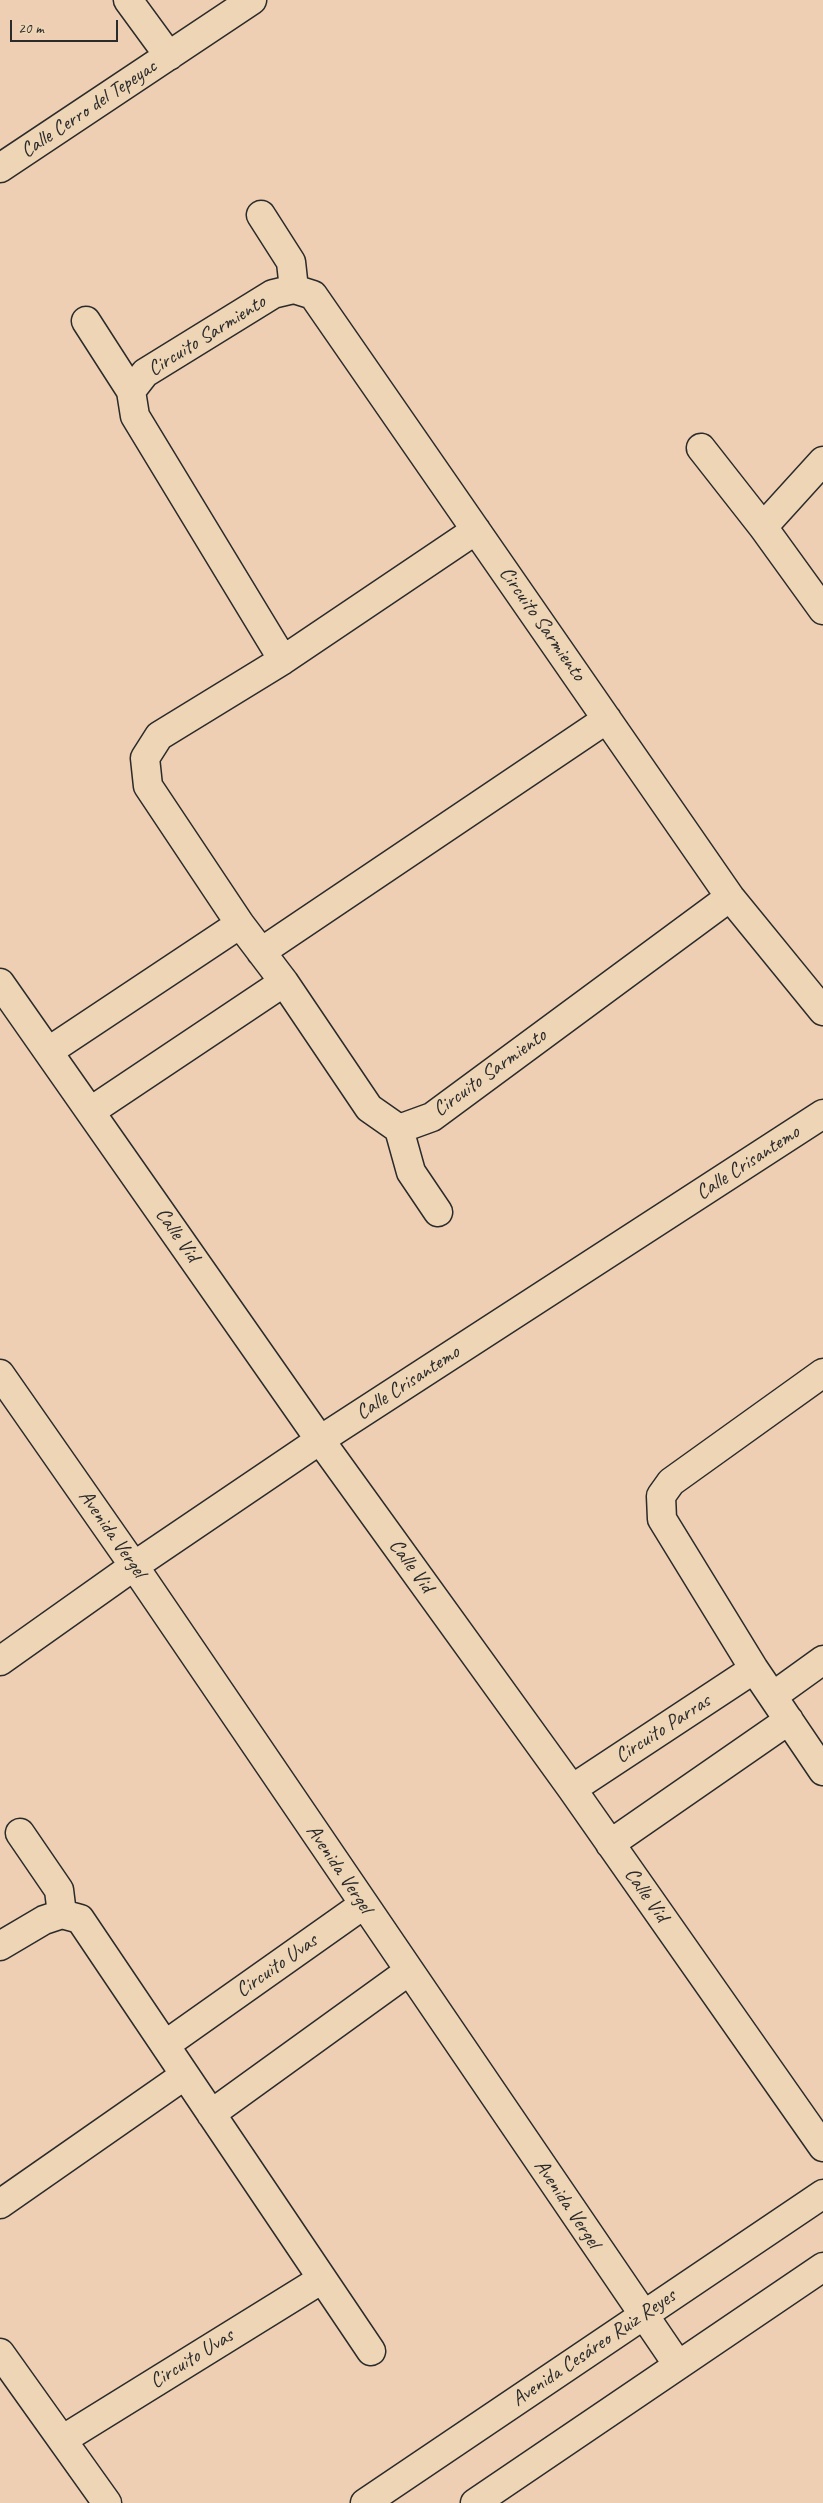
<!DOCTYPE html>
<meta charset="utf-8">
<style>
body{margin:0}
#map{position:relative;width:823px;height:2503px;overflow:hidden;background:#eecfb3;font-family:Caveat,sans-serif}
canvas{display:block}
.scale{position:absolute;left:10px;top:20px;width:108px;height:22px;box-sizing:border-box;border:2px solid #2b2b2b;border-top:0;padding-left:6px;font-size:15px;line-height:18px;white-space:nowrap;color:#2b2b2b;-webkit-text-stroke:4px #eed5b6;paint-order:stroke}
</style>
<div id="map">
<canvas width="823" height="2503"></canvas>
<div class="scale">20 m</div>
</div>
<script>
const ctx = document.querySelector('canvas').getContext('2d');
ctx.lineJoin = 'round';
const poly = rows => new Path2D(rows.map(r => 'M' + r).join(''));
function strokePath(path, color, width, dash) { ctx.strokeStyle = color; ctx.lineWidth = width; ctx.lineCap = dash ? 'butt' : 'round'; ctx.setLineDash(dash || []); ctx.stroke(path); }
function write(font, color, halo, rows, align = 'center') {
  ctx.font = font + ' Caveat,sans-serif'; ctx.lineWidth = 4; ctx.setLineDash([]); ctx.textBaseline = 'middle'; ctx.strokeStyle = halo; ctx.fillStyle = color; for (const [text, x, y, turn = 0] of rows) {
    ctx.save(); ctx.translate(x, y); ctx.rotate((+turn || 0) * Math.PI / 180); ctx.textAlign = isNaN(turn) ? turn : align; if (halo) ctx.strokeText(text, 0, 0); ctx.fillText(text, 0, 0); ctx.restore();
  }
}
const minor = poly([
 [128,0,169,56],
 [0,168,252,0],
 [261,215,291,262,294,289],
 [86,321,131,391],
 [701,448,763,527,823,610],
 [763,527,823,461],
 [283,660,135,416,131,391,145,373,273,294,294,289,313,295,730,897,823,1011],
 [261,952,607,719],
 [0,983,320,1440,572,1789,823,2147],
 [49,1051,240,924],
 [91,1111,284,982],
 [399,1129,369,1108,284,982,240,924,148,786,145,758,159,736,283,660,476,530],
 [399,1129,432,1117,730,897],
 [399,1129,411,1172,438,1212],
 [823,1373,671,1482,661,1496,662,1519,754,1669,823,1771],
 [0,1374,134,1566,678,2365],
 [0,1661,134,1566,320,1440,823,1114],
 [773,1696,823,1660],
 [572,1789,754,1669],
 [20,1833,59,1890,62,1914],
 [610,1844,789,1720],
 [0,1946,44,1920,62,1914,80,1919,371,2351],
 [165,2045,363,1905],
 [211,2114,409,1971],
 [0,2204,185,2075],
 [0,2353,107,2503],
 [62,2440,322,2279],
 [365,2503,823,2194],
 [475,2503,823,2267]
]);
const streetNames = [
 ["Calle Cerro del Tepeyac",89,109,-34],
 ["Circuito Sarmiento",207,336,-32],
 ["Circuito Sarmiento",542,624,55],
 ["Circuito Sarmiento",490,1073,-36],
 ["Calle Crisantemo",748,1163,-33],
 ["Calle Vid",177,1235,55],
 ["Calle Crisantemo",408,1383,-33],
 ["Avenida Vergel",112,1534,55],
 ["Calle Vid",411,1566,54],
 ["Circuito Parras",663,1729,-33],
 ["Avenida Vergel",339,1869,56],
 ["Calle Vid",646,1895,55],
 ["Circuito Uvas",277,1966,-35],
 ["Avenida Vergel",567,2204,56],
 ["Avenida Cesáreo Ruiz Reyes",594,2348,-34],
 ["Circuito Uvas",192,2359,-32]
];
strokePath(minor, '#2b2b2b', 31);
strokePath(minor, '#eed5b6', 28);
write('21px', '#2b2b2b', '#eed5b6', streetNames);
</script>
